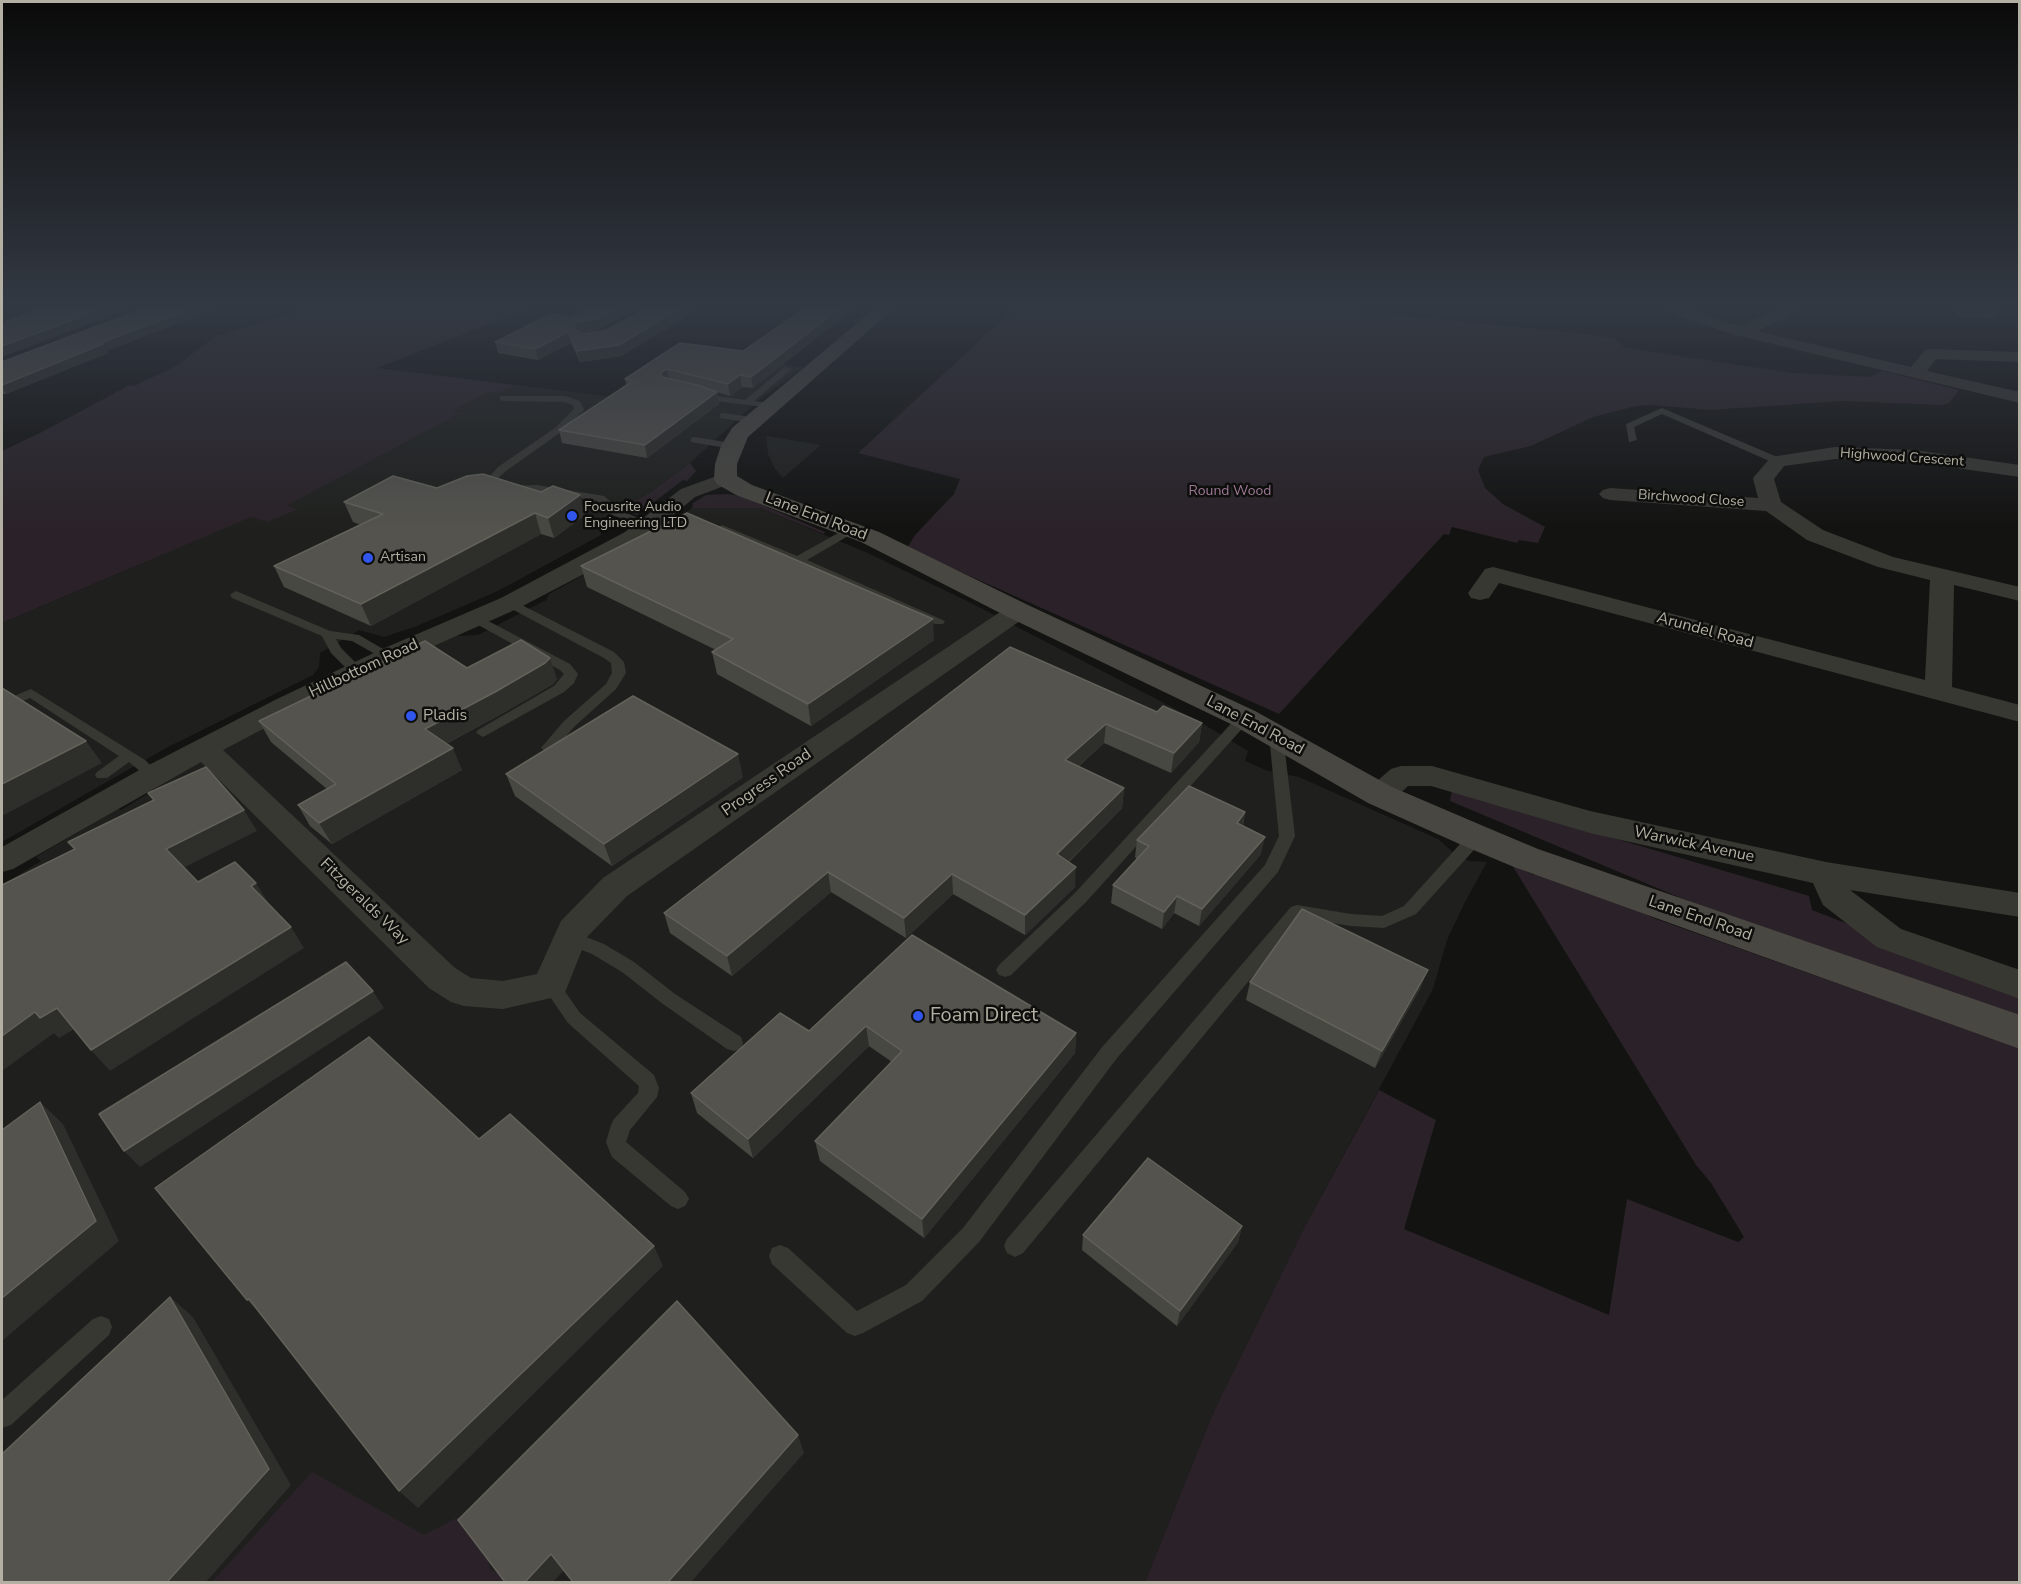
<!DOCTYPE html>
<style>
body{margin:0}
#map{position:relative;width:2021px;height:1584px;overflow:hidden;background:#131311;font-family:"Nunito Sans",sans-serif}
canvas{display:block}
.frame{position:absolute;inset:0;border:3px solid #b3b0a3;pointer-events:none}
</style>
<div id="map">
<canvas width="2021" height="1584"></canvas>
<div class="frame"></div>
</div>
<script>
const ctx = document.querySelector('canvas').getContext('2d');
ctx.lineJoin = 'round';
function fill(path, color) { ctx.fillStyle = color; ctx.fill(path, 'evenodd'); }
const poly = rows => new Path2D(rows.map(r => 'M' + r).join(''));
function strokePath(path, color, width, dash) { ctx.strokeStyle = color; ctx.lineWidth = width; ctx.lineCap = dash ? 'butt' : 'round'; ctx.setLineDash(dash || []); ctx.stroke(path); }
function write(font, color, halo, rows, align = 'center') {
  ctx.font = font + ' "Nunito Sans",sans-serif'; ctx.lineWidth = 5; ctx.setLineDash([]); ctx.textBaseline = 'middle'; ctx.strokeStyle = halo; ctx.fillStyle = color; for (const [text, x, y, turn = 0] of rows) {
    ctx.save(); ctx.translate(x, y); ctx.rotate((+turn || 0) * Math.PI / 180); ctx.textAlign = isNaN(turn) ? turn : align; if (halo) ctx.strokeText(text, 0, 0); ctx.fillText(text, 0, 0); ctx.restore();
  }
}
const built = poly([
 [678,350,804,367,759,400,690,463,649,493,599,521,601,535,498,591,417,626,384,637,359,630,320,653,319,667,313,675,168,747,2,842,2,623,150,560,375,368,614,397],
 [766,436,821,445,783,478,775,469,768,454],
 [692,508,760,508,868,553,973,604,1195,719,1248,751,1245,761,1268,771,1299,777,1438,839,1454,853,1469,861,1487,862,1464,904,1447,940,1433,989,1304,1228,1214,1411,1145,1582,2,1582,2,885,41,861,36,857,118,809,121,810,154,790,164,780,240,740,454,636,478,635,546,600,549,594,640,544]
]);
const green = poly([
 [304,309,536,309,491,323,377,368,514,385,499,393,488,392,452,410,460,413,286,506,298,509,268,522,251,517,2,623,2,451,42,432,130,385,134,386,178,365,214,337],
 [1014,309,1342,310,1586,334,1614,338,1625,348,1793,373,1869,377,1883,371,1959,390,1949,403,1942,405,1843,401,1710,410,1651,405,1636,406,1593,417,1531,446,1484,457,1478,470,1485,488,1503,504,1545,527,1538,543,1519,540,1517,543,1452,527,1449,535,1444,534,1279,714,907,548,915,535,954,494,960,479,858,453],
 [690,463,696,471,687,481,683,480,637,515,620,509,649,493],
 [727,494,741,496,825,532,824,534,760,508,692,508,693,503,706,495],
 [1452,790,1809,896,1812,910,2019,990,2019,1026,1819,956,1450,801],
 [1532,863,1656,919,2019,1048,2019,1582,1145,1582,1214,1411,1304,1228,1379,1090,1436,1120,1404,1229,1609,1315,1627,1199,1738,1242,1744,1237,1711,1183,1696,1165,1512,865,1534,875],
 [312,1472,424,1535,480,1506,490,1570,544,1582,212,1582]
]);
const lane = poly([
 [1339,309,1347,309,1348,310,1344,312,1339,309],
 [785,367,792,369,754,401,773,404,773,408,715,401,696,392,701,389,717,396,745,400,785,367],
 [500,396,565,396,580,401,584,410,561,432,506,471,488,487,483,484,498,467,555,428,574,409,573,405,564,402,503,401,500,400,500,396],
 [1662,408,1782,459,1783,461,1774,463,1662,414,1634,427,1637,440,1629,442,1626,424,1662,408],
 [723,413,752,417,757,420,752,423,720,418,720,414,723,413],
 [694,437,732,443,737,446,732,449,691,442,691,438,694,437],
 [537,485,604,496,611,502,611,507,656,525,650,528,609,514,602,511,601,503,597,501,537,491,511,492,506,489,511,486,537,485],
 [722,525,797,556,847,528,855,528,855,532,807,560,945,621,943,624,935,624,718,530,716,528,722,525],
 [236,591,330,631,359,635,395,656,389,660,384,659,352,641,336,639,341,648,364,671,362,674,352,674,331,653,322,636,232,598,230,595,236,591],
 [510,599,614,652,624,662,626,673,616,689,574,727,553,751,548,753,541,748,564,721,606,684,612,673,611,663,604,658,506,606,504,603,510,599],
 [475,614,570,664,578,674,574,683,564,692,483,737,476,733,478,730,554,686,564,674,560,670,471,621,469,618,471,615,475,614],
 [31,689,145,760,158,772,160,775,158,778,148,778,129,762,107,778,97,778,95,775,97,772,119,756,30,698,2,710,2,701,31,689],
 [1244,714,1249,715,1251,718,1249,721,1086,902,1011,975,1005,977,999,975,996,970,999,965,1074,894,1239,715,1244,714],
 [1276,731,1283,735,1295,836,1278,872,1117,1058,979,1242,922,1301,863,1333,855,1336,847,1333,772,1264,769,1256,772,1248,780,1245,788,1248,857,1311,906,1285,963,1228,1103,1046,1265,865,1279,836,1269,735,1276,731],
 [1476,832,1482,833,1484,837,1482,841,1416,914,1384,928,1351,926,1301,918,1023,1253,1015,1257,1007,1253,1004,1246,1007,1239,1291,907,1297,905,1351,914,1382,916,1404,906,1470,833,1476,832],
 [570,931,604,944,634,962,675,994,741,1037,743,1043,741,1049,734,1051,727,1049,663,1004,622,972,592,954,564,943,561,938,564,933,570,931],
 [551,978,557,980,580,1013,654,1075,659,1088,657,1097,630,1130,626,1142,685,1192,689,1199,685,1206,678,1209,671,1206,612,1157,606,1142,611,1125,614,1119,638,1093,639,1086,568,1023,542,985,545,980,551,978],
 [101,1316,109,1319,112,1327,109,1335,11,1425,2,1428,2,1400,93,1319,101,1316]
]);
const street = poly([
 [1664,309,1687,309,1740,326,1779,309,1800,309,1798,312,1757,331,1911,367,1925,350,1931,349,2020,352,2020,362,1936,359,1927,371,2020,392,2020,403,1735,335,1666,312,1664,309],
 [1956,309,1992,309,2000,314,1992,319,1962,317,1956,315,1954,312,1956,309],
 [1835,447,1914,450,2020,465,2020,477,1914,462,1835,459,1784,466,1774,479,1781,502,1823,530,1893,557,2020,587,2020,601,1954,585,1952,687,2020,705,2020,722,1499,583,1489,598,1480,600,1471,598,1468,593,1485,569,1493,567,1925,680,1930,580,1878,567,1807,540,1766,511,1610,500,1603,498,1599,494,1603,490,1610,488,1758,498,1753,478,1771,457,1835,447],
 [725,473,732,475,735,479,732,483,695,497,641,542,582,575,519,608,398,662,297,711,223,750,455,968,471,978,503,981,537,974,561,921,603,878,1009,606,1018,604,1027,606,1030,611,1027,616,627,896,587,937,564,995,503,1009,464,1006,451,1002,429,988,201,762,13,869,2,872,2,847,143,768,277,699,380,650,501,598,625,532,681,489,725,473],
 [1401,766,1432,766,1590,811,1826,862,2020,893,2020,917,1850,890,1901,929,2020,970,2020,999,1877,947,1823,905,1813,883,1590,833,1431,786,1408,786,1391,802,1380,805,1369,802,1365,795,1369,788,1391,769,1401,766]
]);
const secondary = poly([
 [874,309,893,309,748,437,737,464,737,476,752,485,879,532,1028,605,1255,711,1392,787,1488,828,1538,849,2020,1015,2020,1049,1514,867,1464,846,1368,803,1233,725,1008,617,861,542,736,495,717,484,714,479,715,464,721,446,732,428,874,309]
]);
const wall = poly([
 [645,309,699,309,621,356,580,362,571,343,538,360,498,353,495,342,598,330,580,333,582,334,607,330],
 [804,309,853,309,753,388,742,387,730,396,717,392,719,404,647,458,562,443,559,430,626,385,625,379,743,351],
 [107,351,108,353,6,394,2,394,2,362],
 [437,488,585,515,554,538,541,534,371,626,284,587,274,566,361,525,353,522,344,502],
 [581,566,934,640,811,726,717,674,712,652,716,650,587,587],
 [1010,647,1157,712,1202,723,1199,742,1171,773,1104,743,1079,766,1124,788,1122,808,1069,862,1075,887,1025,935,953,894,906,938,831,892,732,976,670,933,664,913],
 [467,668,557,679,553,684,503,713,446,744,462,770,332,844,310,826,298,805,327,789,271,742,259,721],
 [506,774,743,777,612,866,515,796],
 [1245,812,1243,826,1261,854,1199,926,1174,913,1162,929,1111,903,1113,885,1137,859,1135,857,1137,840],
 [912,935,1076,1033,1075,1053,924,1238,820,1161,815,1141,892,1062,869,1046,753,1158,697,1113,691,1093,809,1031],
 [1250,982,1421,987,1375,1068,1246,1000],
 [1242,1226,1238,1242,1177,1326,1082,1250,1083,1235]
]);
const shadedWall = poly([
 [102,309,128,309,2,357,2,346],
 [191,309,216,309,107,351,108,353,6,394,2,387,2,385,100,343],
 [615,309,637,309,598,330,580,333,573,328,577,322],
 [679,309,699,309,621,356,580,362,577,351],
 [839,309,853,309,753,388,751,377],
 [568,332,571,343,538,360,535,349],
 [667,369,669,381,664,384,661,373],
 [740,375,742,387,730,396,728,384],
 [717,392,719,404,647,458,645,445],
 [580,495,585,515,554,538,548,518],
 [535,513,541,534,371,626,361,604],
 [933,619,934,640,811,726,808,704],
 [550,658,557,679,553,684,503,713,434,750,425,729],
 [1202,723,1199,742,1171,773,1174,753],
 [1106,724,1104,743,1064,779,1065,760],
 [86,741,102,763,2,816,2,784],
 [453,748,462,770,332,844,319,823],
 [738,754,743,777,612,866,604,844],
 [1124,788,1122,808,1056,874,1057,854],
 [244,810,257,831,181,869,166,849],
 [1245,812,1242,829,1237,823],
 [1265,837,1261,854,1199,926,1202,909],
 [1076,867,1075,887,1025,935,1025,915],
 [828,872,831,892,732,976,727,956],
 [952,874,953,894,906,938,904,918],
 [256,883,269,904,265,907,251,886],
 [1177,896,1174,913,1162,929,1164,912],
 [291,927,304,948,110,1071,91,1050],
 [1428,970,1421,987,1375,1068,1382,1051],
 [373,991,384,1008,140,1167,124,1151],
 [57,1008,76,1028,59,1038,54,1033,2,1071,2,1036,35,1012],
 [866,1026,869,1046,753,1158,748,1139],
 [1076,1033,1075,1053,924,1238,922,1219],
 [40,1102,63,1124,119,1241,2,1341,2,1298],
 [1242,1226,1238,1242,1177,1326,1180,1311],
 [654,1246,663,1266,418,1508,399,1491],
 [170,1297,193,1317,291,1485,206,1582,167,1582],
 [249,1299,267,1320,247,1300],
 [798,1435,804,1453,691,1582,668,1582],
 [551,1554,565,1569,553,1582,525,1582]
]);
const building = poly([
 [40,309,102,309,2,346,2,323,40,309],
 [143,309,191,309,100,343,103,344,2,385,2,362,143,309],
 [587,309,615,309,596,319,577,322,573,328,582,334,607,330,645,309,679,309,619,345,577,351,568,332,535,349,495,342,551,314,572,317,587,309],
 [804,309,839,309,751,377,740,375,728,384,667,369,661,373,662,377,697,385,717,392,645,445,559,430,633,381,625,379,680,343,743,351,804,309],
 [483,474,541,492,553,486,580,495,548,518,535,513,361,604,274,566,383,514,344,502,393,476,437,488,467,476,483,474],
 [687,513,933,619,808,704,712,652,733,639,581,566,687,513],
 [521,640,550,658,545,663,495,692,425,729,453,748,319,823,298,805,336,784,259,721,425,641,467,668,521,640],
 [1010,647,1157,712,1163,706,1202,723,1174,753,1106,724,1065,760,1124,788,1057,854,1076,867,1025,915,952,874,904,918,828,872,727,956,664,913,1010,647],
 [2,688,86,741,2,784,2,688],
 [633,696,738,754,604,844,506,774,633,696],
 [206,767,244,810,166,849,198,882,235,862,256,883,251,886,291,927,91,1050,57,1008,40,1018,35,1012,2,1036,2,885,75,849,68,842,154,800,148,793,206,767],
 [1189,786,1245,812,1237,823,1265,837,1202,909,1177,896,1164,912,1113,885,1149,846,1137,840,1189,786],
 [1302,909,1428,970,1382,1051,1250,982,1302,909],
 [912,935,1076,1033,922,1219,815,1141,902,1051,866,1026,748,1139,691,1093,780,1013,809,1031,912,935],
 [346,962,373,991,124,1151,99,1114,346,962],
 [369,1037,479,1139,510,1114,654,1246,399,1491,249,1299,247,1300,155,1188,369,1037],
 [40,1102,96,1221,2,1298,2,1130,40,1102],
 [1148,1158,1242,1226,1180,1311,1083,1235,1148,1158],
 [170,1297,269,1469,167,1582,2,1582,2,1454,170,1297],
 [677,1301,798,1435,668,1582,573,1582,551,1554,525,1582,505,1582,458,1520,677,1301]
]);
const markers = [
 [572,516,6,"#3056ec"],
 [368,558,6,"#3056ec"],
 [411,716,6,"#3056ec"],
 [918,1016,6,"#3056ec"]
];
const farStreetnames = [
 ["Highwood Crescent",1902,458,4],
 ["Birchwood Close",1691,499,4]
];
const farParknames = [
 ["Round Wood",1230,492]
];
const farPoinames = [
 ["Focusrite Audio",584,508],
 ["Engineering LTD",584,524],
 ["Artisan",380,558]
];
const streetNames = [
 ["Lane End Road",816,517,21],
 ["Arundel Road",1705,631,15],
 ["Hillbottom Road",364,669,-25],
 ["Lane End Road",1255,726,28],
 ["Progress Road",767,783,-35],
 ["Warwick Avenue",1694,845,12],
 ["Fitzgeralds Way",364,902,44],
 ["Lane End Road",1700,919,19]
];
const poiNames = [
 ["Pladis",423,716]
];
const nearPoinames = [
 ["Foam Direct",930,1016]
];
fill(built, '#1f201d');
fill(green, '#2a2228');
fill(lane, '#383833');
fill(street, '#383833');
fill(secondary, '#484741');
fill(wall, '#484842');
fill(shadedWall, '#2e2e2a');
fill(building, '#54534d');
strokePath(building, '#62625a', 1.5);
const sky = ctx.createLinearGradient(0, 0, 0, 531);
sky.addColorStop(0, '#0a0a09');
sky.addColorStop(0.58, '#333943');
sky.addColorStop(1, '#33394300');
ctx.fillStyle = sky;
ctx.fillRect(0, 0, 2021, 531);
for (const [x, y, r, color] of markers) { const dot = new Path2D(); dot.arc(x, y, r, 0, 2 * Math.PI); ctx.fillStyle = color; ctx.fill(dot); strokePath(dot, '#0e0e0c', 2); }
write('14px', '#b3b0a3', '#0e0e0c', farStreetnames);
write('14px', '#9e7a97', '#0e0e0c', farParknames);
write('14px', '#b3b0a3', '#0e0e0c', farPoinames, 'left');
write('16px', '#b3b0a3', '#0e0e0c', streetNames);
write('16px', '#b3b0a3', '#0e0e0c', poiNames, 'left');
write('20px', '#b3b0a3', '#0e0e0c', nearPoinames, 'left');
</script>
